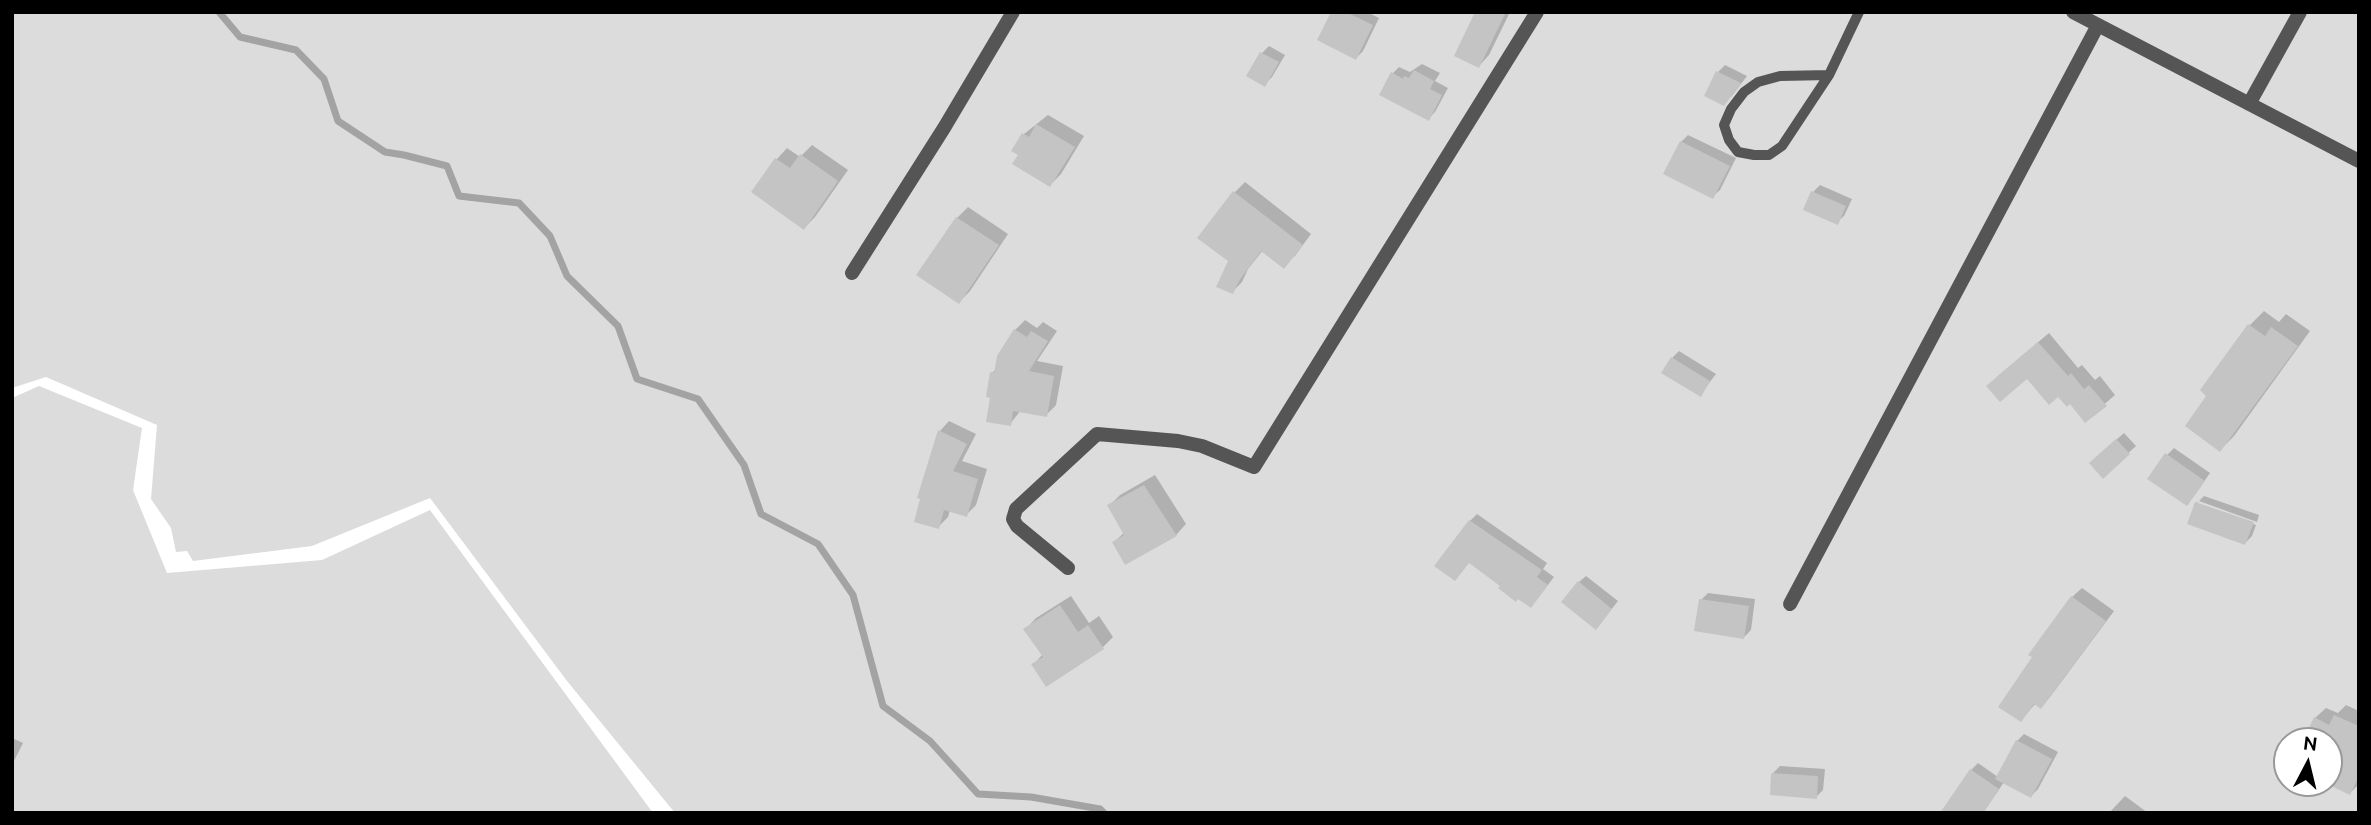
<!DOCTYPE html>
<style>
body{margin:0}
#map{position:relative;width:2371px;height:825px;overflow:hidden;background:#fff;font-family:Ubuntu,sans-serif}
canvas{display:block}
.frame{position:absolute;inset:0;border:14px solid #000;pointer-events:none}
.north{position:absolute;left:2273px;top:727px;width:70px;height:70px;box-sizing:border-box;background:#fff;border:2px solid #999;border-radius:50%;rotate:7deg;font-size:19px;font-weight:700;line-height:28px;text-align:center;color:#000}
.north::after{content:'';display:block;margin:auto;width:24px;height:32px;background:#000;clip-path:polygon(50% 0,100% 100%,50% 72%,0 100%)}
</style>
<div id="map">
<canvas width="2371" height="825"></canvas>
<div class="frame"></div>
<div class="north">N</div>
</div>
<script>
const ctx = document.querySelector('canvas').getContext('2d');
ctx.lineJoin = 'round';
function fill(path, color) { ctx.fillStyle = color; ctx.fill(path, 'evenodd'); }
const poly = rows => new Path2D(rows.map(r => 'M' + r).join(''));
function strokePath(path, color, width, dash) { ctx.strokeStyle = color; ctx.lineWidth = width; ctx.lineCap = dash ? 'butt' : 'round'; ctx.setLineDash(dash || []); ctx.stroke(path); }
const green = poly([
 [12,12,2359,12,2359,813,675,813,567,681,430,498,312,546,193,561,187,551,176,552,171,528,151,499,157,425,46,377,12,388],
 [2287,741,2329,741,2329,783,2287,783],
 [39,386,142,428,133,490,167,573,322,560,430,510,653,813,12,813,12,398]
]);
const shadow = poly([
 [1333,12,1367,12,1379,18,1363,51,1356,58],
 [1477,12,1510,12,1489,55,1479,66],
 [1269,46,1285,55,1272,77,1265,84,1249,75,1262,53],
 [1422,64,1440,73,1435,81,1448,88,1435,112,1428,119,1392,74,1399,67,1410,72],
 [1725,65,1747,76,1731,97,1718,72],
 [1048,115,1084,136,1061,174,1050,185,1020,154,1024,134],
 [1688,135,1736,158,1720,190,1713,196,1681,142],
 [812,145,848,170,815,217,804,228,754,192,777,159,787,148,800,157],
 [1245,182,1311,234,1294,257,1263,250,1248,269,1242,282,1232,292,1230,261,1235,192],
 [1820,185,1852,199,1844,216,1837,222,1813,192],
 [968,207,1008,234,970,291,959,302,957,218],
 [2264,311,2279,322,2286,314,2310,331,2234,436,2220,450,2208,396,2202,390,2250,325],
 [1025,320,1037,328,1043,322,1057,331,1037,361,1063,366,1056,405,1046,415,1021,410,1010,424,992,397,992,373,997,368,1015,330],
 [2049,333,2078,368,2082,365,2095,380,2100,376,2115,395,2086,420,2070,402,2027,376,1998,376],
 [1679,351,1716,374,1700,395,1672,358],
 [949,421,976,434,962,461,987,469,976,505,966,515,950,510,948,517,938,527,923,497,940,431],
 [2124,433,2136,446,2103,476,2098,456],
 [2174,448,2210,473,2193,497,2167,455],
 [1155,475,1186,524,1176,535,1114,542,1125,532,1109,506,1120,495],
 [2204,496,2259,515,2257,522,2199,501],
 [2198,501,2198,505,2256,525,2252,536,2245,543,2189,523],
 [1477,514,1547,563,1543,569,1554,577,1537,599,1502,585,1469,562,1470,521],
 [1586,576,1618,601,1603,620,1579,582],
 [2082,588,2114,611,2050,697,2041,707,2036,703,2021,720,2072,597],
 [1708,593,1755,599,1751,630,1744,637,1701,600],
 [1071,596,1089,623,1099,616,1113,637,1103,647,1033,665,1043,654,1026,629,1036,618],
 [2346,705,2359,711,2359,784,2350,793,2328,783,2329,741,2304,741,2315,718,2326,708,2338,713],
 [2024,734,2058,752,2038,789,2031,796,2004,782,1983,813,1971,770,1978,763,1998,777,2017,741],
 [12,738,23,743,12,765],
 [1780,766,1825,769,1823,790,1816,797,1773,773],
 [2125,796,2148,813,2109,813]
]);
const stream = poly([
 [219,12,240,37,296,50,324,79,338,121,385,152,404,155,447,166,459,196,519,203,550,236,567,276,618,326,637,379,698,399,744,465,761,514,818,544,853,595,883,706,930,741,978,794,1031,797,1100,809,1104,813]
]);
const building = poly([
 [1331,12,1346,12,1373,25,1356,60,1317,40],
 [1475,12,1506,12,1479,68,1454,56],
 [1260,52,1279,62,1265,87,1246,76],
 [1414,70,1434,81,1430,89,1442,95,1429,121,1379,95,1391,72,1403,79,1404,76,1409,78],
 [1716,71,1741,83,1724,106,1704,96],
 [1036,124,1075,147,1050,187,1012,164,1018,155,1011,151,1022,133,1029,137],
 [1680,141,1730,166,1713,199,1663,174],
 [800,154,838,181,804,230,751,192,775,158,790,168],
 [1233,191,1303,245,1284,269,1261,251,1239,281,1233,294,1216,287,1228,261,1197,238],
 [1811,191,1846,206,1838,225,1803,210],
 [956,217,999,245,959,304,916,275],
 [2248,324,2265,336,2271,327,2298,346,2220,452,2185,426,2206,396,2200,390],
 [1014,329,1027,337,1031,331,1048,341,1029,371,1054,376,1047,417,1013,411,1011,426,986,422,990,398,986,397,990,372,994,373,997,356],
 [2038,342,2068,376,2071,373,2084,389,2089,385,2107,406,2085,423,2070,404,2067,407,2058,397,2049,405,2027,379,2000,402,1986,386],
 [1671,357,1710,381,1701,397,1661,373],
 [938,430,967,444,953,471,978,479,967,517,944,510,939,529,914,522,920,499,917,498],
 [2116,439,2130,454,2103,479,2089,463],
 [2165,453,2205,481,2187,506,2147,479],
 [1144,485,1177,536,1125,565,1112,542,1124,535,1107,505],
 [2195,502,2254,522,2245,545,2187,524],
 [1469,520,1542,570,1537,577,1548,585,1531,608,1518,599,1516,602,1498,588,1500,586,1469,563,1455,581,1434,566],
 [1578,581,1612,609,1596,630,1561,602],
 [2071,596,2106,621,2041,709,2034,704,2021,722,1998,707,2032,657,2028,655],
 [1699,599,1749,606,1744,639,1694,631],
 [1060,605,1078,632,1088,625,1104,649,1046,687,1031,664,1043,657,1023,629],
 [2334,715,2359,726,2359,776,2350,795,2329,785,2329,741,2303,741,2314,717,2329,725],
 [2016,740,2052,759,2031,798,1995,779],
 [1970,769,1999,789,1983,813,1940,813],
 [1771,773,1818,776,1817,799,1770,795]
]);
const service = poly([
 [1829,75,1780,76,1758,82,1744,92,1731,109,1724,125,1729,140,1738,152,1754,155,1769,155,1782,146,1829,75,1859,12]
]);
const minor = poly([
 [2073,12,2359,161],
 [2249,104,2300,12],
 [852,273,944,128,1013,12],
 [1068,568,1017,526,1013,519,1016,509,1097,434,1178,441,1202,446,1254,467,1537,12],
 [1790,604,2098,25]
]);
fill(green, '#dcdcdc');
fill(shadow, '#0003');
strokePath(stream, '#a3a3a3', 7);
fill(building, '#c4c4c4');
strokePath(service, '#555', 10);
strokePath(minor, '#555', 14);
</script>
